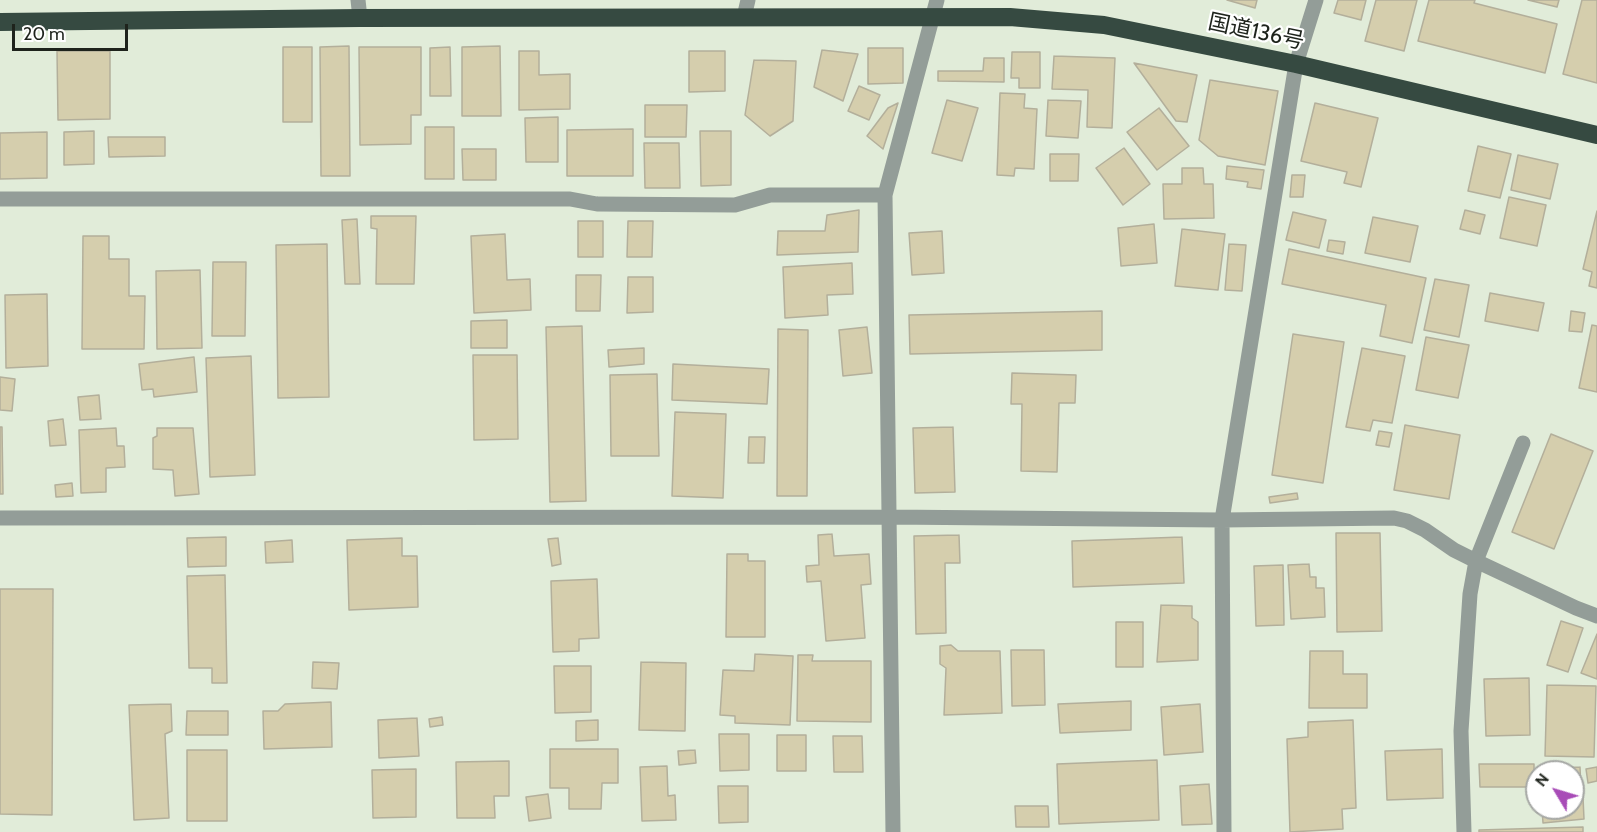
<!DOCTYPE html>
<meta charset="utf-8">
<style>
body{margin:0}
#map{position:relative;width:1597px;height:832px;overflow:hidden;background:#e1ecd9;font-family:Cabin,sans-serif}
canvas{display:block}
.north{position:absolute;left:1525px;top:760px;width:60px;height:60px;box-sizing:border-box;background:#fff;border:2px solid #a5a7a4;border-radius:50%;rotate:308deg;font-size:16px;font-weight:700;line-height:24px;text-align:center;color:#1e231c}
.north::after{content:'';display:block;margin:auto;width:21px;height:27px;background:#a84cb7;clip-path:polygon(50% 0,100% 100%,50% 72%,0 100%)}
.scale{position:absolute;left:12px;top:24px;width:116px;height:27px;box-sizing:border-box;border:3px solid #1e231c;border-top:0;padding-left:8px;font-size:18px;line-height:21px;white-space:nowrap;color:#1e231c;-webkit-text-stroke:4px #fff;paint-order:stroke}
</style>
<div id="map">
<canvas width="1597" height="832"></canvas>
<div class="north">N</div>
<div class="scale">20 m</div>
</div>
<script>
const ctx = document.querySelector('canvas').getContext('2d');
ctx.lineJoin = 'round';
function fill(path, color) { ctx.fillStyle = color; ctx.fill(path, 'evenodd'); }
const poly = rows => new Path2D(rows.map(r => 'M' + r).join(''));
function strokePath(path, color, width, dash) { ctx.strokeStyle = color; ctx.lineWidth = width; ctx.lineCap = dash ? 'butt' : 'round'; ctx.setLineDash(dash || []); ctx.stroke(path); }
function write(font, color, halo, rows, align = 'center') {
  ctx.font = font + ' Cabin,"Noto Sans JP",sans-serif'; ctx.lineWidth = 4.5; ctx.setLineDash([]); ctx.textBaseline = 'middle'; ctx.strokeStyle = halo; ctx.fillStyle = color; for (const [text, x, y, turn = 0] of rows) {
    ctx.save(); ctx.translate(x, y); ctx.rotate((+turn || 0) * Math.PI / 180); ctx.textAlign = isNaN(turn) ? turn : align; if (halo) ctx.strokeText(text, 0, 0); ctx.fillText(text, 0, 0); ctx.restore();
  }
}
const building = poly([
 [1227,0,1257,0,1255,8,1227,0],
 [1338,0,1366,0,1361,20,1334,13,1338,0],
 [1376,0,1417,0,1404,51,1365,41,1376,0],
 [1429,0,1475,0,1474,3,1557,24,1545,73,1418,41,1429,0],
 [1528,0,1559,0,1557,7,1528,0],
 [1582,0,1597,0,1597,83,1563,74,1582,0],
 [349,46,350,176,321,176,320,47,349,46],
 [500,46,501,116,462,116,462,47,500,46],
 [283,47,312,47,312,122,283,122,283,47],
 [359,47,421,47,421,115,411,115,411,144,360,145,359,47],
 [450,47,451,96,430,96,430,48,450,47],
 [868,48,903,48,903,83,868,84,868,48],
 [822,50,858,54,843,101,814,87,822,50],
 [57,51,110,51,110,119,58,120,57,51],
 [519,51,539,51,539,75,570,74,570,109,519,110,519,51],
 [689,51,725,51,725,91,689,92,689,51],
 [1012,52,1040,52,1040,88,1019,88,1019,78,1011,78,1012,52],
 [1054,56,1115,58,1112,128,1087,127,1088,90,1052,89,1054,56],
 [984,58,1004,58,1004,82,938,81,938,71,983,71,984,58],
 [754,60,796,61,793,121,770,136,745,115,754,60],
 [1134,63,1197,75,1187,122,1176,121,1134,63],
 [1210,80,1278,91,1265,165,1218,156,1199,140,1210,80],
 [859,86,880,95,869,120,848,111,859,86],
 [1000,93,1025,94,1024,108,1037,109,1034,169,1015,168,1014,176,997,175,1000,93],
 [947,100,978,108,962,161,932,153,947,100],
 [1048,100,1081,101,1078,138,1046,136,1048,100],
 [898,103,883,149,867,136,888,108,898,103],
 [1315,103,1378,118,1361,187,1344,183,1347,172,1301,161,1315,103],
 [645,105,687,105,686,137,645,137,645,105],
 [1159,108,1189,146,1157,170,1127,132,1159,108],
 [558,117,558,162,526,162,525,118,558,117],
 [425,127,454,127,454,179,425,179,425,127],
 [633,129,633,176,567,176,567,130,633,129],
 [94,131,94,164,64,165,64,132,94,131],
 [700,131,731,131,731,185,701,186,700,131],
 [47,132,47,178,0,179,0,133,47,132],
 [108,137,165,137,165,156,109,157,108,137],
 [644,143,679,143,680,188,645,188,644,143],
 [1478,146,1511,154,1500,198,1468,191,1478,146],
 [1124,148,1150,184,1123,205,1096,168,1124,148],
 [462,149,496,149,496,180,463,180,462,149],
 [1050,154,1079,154,1078,181,1050,181,1050,154],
 [1518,155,1558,164,1550,199,1511,190,1518,155],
 [1227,166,1264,170,1261,189,1247,187,1248,182,1226,179,1227,166],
 [1182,168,1203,168,1204,184,1213,184,1214,218,1164,219,1163,184,1182,184,1182,168],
 [1292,175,1305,175,1303,197,1290,197,1292,175],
 [1509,197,1546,205,1537,246,1500,238,1509,197],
 [859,210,858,252,777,255,778,231,825,231,827,215,859,210],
 [1465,210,1485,215,1480,234,1460,229,1465,210],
 [1597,211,1597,288,1589,286,1592,272,1583,269,1597,211],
 [1293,212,1326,220,1319,248,1286,240,1293,212],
 [371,216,416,216,414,284,376,284,377,229,371,228,371,216],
 [1373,217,1418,226,1410,262,1365,253,1373,217],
 [357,219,360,284,345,284,342,220,357,219],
 [578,221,603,221,603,257,578,257,578,221],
 [628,221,653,221,652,257,627,257,628,221],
 [1154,224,1157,263,1121,266,1118,228,1154,224],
 [1182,229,1225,234,1218,290,1175,286,1182,229],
 [942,231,944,273,912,275,909,233,942,231],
 [505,234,507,280,530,279,531,310,474,313,471,236,505,234],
 [83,236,109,236,109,259,129,259,129,296,145,296,144,349,82,349,83,236],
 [1329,240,1345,242,1343,254,1327,251,1329,240],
 [327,244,329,397,278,398,276,245,327,244],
 [1229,244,1246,245,1242,291,1225,290,1229,244],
 [1289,249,1426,278,1412,343,1380,336,1386,305,1282,284,1289,249],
 [213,262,246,262,245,336,212,336,213,262],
 [852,263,853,294,827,295,828,315,785,318,783,267,852,263],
 [200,270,202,348,157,349,156,271,200,270],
 [576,275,601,275,600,311,576,311,576,275],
 [628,277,653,277,653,312,627,313,628,277],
 [1435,279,1469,285,1459,337,1424,330,1435,279],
 [1490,293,1544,303,1538,331,1485,321,1490,293],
 [47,294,48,366,6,368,5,295,47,294],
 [1102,311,1102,350,910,354,909,315,1102,311],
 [1571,311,1585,313,1582,332,1569,331,1571,311],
 [507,320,507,348,471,348,471,321,507,320],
 [1592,325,1597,326,1597,392,1579,388,1592,325],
 [582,326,586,501,550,502,546,327,582,326],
 [867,327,872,373,843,376,839,330,867,327],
 [778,329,808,330,807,496,777,496,778,329],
 [1293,334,1344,342,1323,483,1272,475,1293,334],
 [1426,337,1469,345,1458,398,1416,390,1426,337],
 [644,348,644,364,609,367,608,350,644,348],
 [1362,348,1405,356,1392,423,1373,420,1370,431,1346,427,1362,348],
 [473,355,517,355,518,439,474,440,473,355],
 [251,356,255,475,210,477,206,358,251,356],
 [194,357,197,392,154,397,153,389,142,390,139,364,194,357],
 [673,364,769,369,767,404,672,400,673,364],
 [1012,373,1076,375,1075,403,1059,403,1057,472,1021,471,1022,404,1011,404,1012,373],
 [657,374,659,456,611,456,610,375,657,374],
 [0,377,15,379,12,411,0,410,0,377],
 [99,395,101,419,80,420,78,397,99,395],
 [675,412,726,414,723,498,672,496,675,412],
 [63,419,66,445,50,446,48,421,63,419],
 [1405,425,1460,435,1449,499,1394,490,1405,425],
 [0,427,2,427,3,494,0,494,0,427],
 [953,427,955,492,915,493,913,428,953,427],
 [116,428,117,446,124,446,125,467,106,468,106,492,81,493,79,430,116,428],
 [157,428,193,428,199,494,175,496,173,470,153,469,153,438,157,436,157,428],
 [1379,431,1392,433,1389,447,1376,445,1379,431],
 [1551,434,1593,451,1554,549,1512,532,1551,434],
 [749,437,765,437,764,463,748,463,749,437],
 [72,483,73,496,56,497,55,485,72,483],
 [1297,493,1298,499,1270,503,1269,497,1297,493],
 [1336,533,1380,533,1382,631,1337,632,1336,533],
 [832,534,834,556,869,554,871,584,861,585,865,638,826,641,821,581,807,582,806,566,819,565,818,535,832,534],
 [959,535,960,563,945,563,946,633,916,634,914,536,959,535],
 [226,537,226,566,188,567,187,538,226,537],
 [1182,537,1184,583,1073,587,1072,541,1182,537],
 [402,538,402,556,417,556,418,607,349,610,347,540,402,538],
 [558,538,561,564,552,566,548,539,558,538],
 [292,540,293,562,266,563,265,542,292,540],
 [727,554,748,554,748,561,765,561,765,637,726,637,727,554],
 [1309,564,1310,577,1316,577,1316,588,1324,588,1325,617,1291,619,1288,565,1309,564],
 [1283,565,1284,625,1256,626,1254,566,1283,565],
 [225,575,227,683,212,683,212,668,189,668,187,576,225,575],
 [597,579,599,638,579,639,579,651,553,652,551,581,597,579],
 [0,589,53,589,52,815,0,814,0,589],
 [1161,605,1192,606,1192,618,1198,622,1198,660,1157,662,1161,605],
 [1561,621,1583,628,1568,672,1547,665,1561,621],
 [1116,622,1143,622,1143,667,1116,667,1116,622],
 [1597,634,1597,679,1581,673,1597,634],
 [951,645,958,651,1000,651,1002,713,944,715,946,668,940,664,940,646,951,645],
 [1011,650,1044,650,1045,705,1012,706,1011,650],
 [1310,651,1343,651,1343,674,1367,674,1367,708,1309,708,1310,651],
 [755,654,793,656,790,725,735,723,735,716,720,715,723,670,754,671,755,654],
 [798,655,813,655,812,661,871,661,871,722,797,721,798,655],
 [313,662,339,663,337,689,312,688,313,662],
 [641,662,686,663,685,731,639,730,641,662],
 [554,666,591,666,591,712,555,713,554,666],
 [1529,678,1530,735,1486,736,1484,679,1529,678],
 [1547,685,1596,686,1594,757,1545,756,1547,685],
 [1131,701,1131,730,1060,733,1058,704,1131,701],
 [331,702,332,747,264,749,263,711,278,711,285,704,331,702],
 [171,704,172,731,165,734,169,818,134,820,129,705,171,704],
 [1200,704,1203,752,1164,755,1161,707,1200,704],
 [187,711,228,711,228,735,186,735,187,711],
 [442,717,443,725,430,727,429,719,442,717],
 [417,718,419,756,379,758,378,720,417,718],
 [598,720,598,740,576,741,576,721,598,720],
 [1353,720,1356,808,1342,809,1343,829,1290,832,1287,739,1308,737,1308,722,1353,720],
 [719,734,749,734,749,770,720,771,719,734],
 [777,735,806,735,806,771,777,771,777,735],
 [833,736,862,736,863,772,834,772,833,736],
 [550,749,618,749,618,783,602,783,601,809,569,809,569,788,550,788,550,749],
 [1442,749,1443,798,1387,800,1385,751,1442,749],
 [187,750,227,750,227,821,187,821,187,750],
 [695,750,696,763,679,765,678,751,695,750],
 [1157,760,1159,820,1059,824,1057,764,1157,760],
 [509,761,509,796,494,796,495,818,457,818,456,762,509,761],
 [1479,764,1534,764,1534,787,1480,787,1479,764],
 [667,766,668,796,675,795,676,820,642,821,640,767,667,766],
 [1580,767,1581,791,1573,791,1573,772,1544,772,1544,768,1580,767],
 [1597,767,1597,781,1588,783,1586,769,1597,767],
 [416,769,416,817,373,818,372,770,416,769],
 [1209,784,1212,824,1182,825,1180,786,1209,784],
 [718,786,748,786,748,822,719,823,718,786],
 [548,794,551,818,529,821,526,797,548,794],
 [1583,797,1584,819,1543,823,1542,808,1573,808,1573,798,1583,797],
 [1015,806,1048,806,1049,827,1016,827,1015,806],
 [1583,827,1583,832,1479,832,1479,830,1583,827]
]);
const lane = poly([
 [1476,561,1523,443]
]);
const street = poly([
 [358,0,360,18],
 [744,17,748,0],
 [0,199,570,199,597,204,735,205,770,195,885,195],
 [0,518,889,517,1222,520,1394,518,1407,521,1425,530,1454,550,1476,561,1576,608,1597,616],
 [893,832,885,195,937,0],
 [1224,832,1222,520,1296,64,1316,0],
 [1464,832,1461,731,1470,594,1476,561]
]);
const highway = poly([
 [0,22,360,18,1010,17,1104,25,1296,64,1597,135]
]);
const streetNames = [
 ["国道136号",1256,32,12]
];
fill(building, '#d5cead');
strokePath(building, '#b3af9b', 1.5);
strokePath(lane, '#939d98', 15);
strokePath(street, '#939d98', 15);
strokePath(highway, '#364a41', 18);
write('22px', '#1e231c', '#fff', streetNames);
</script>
